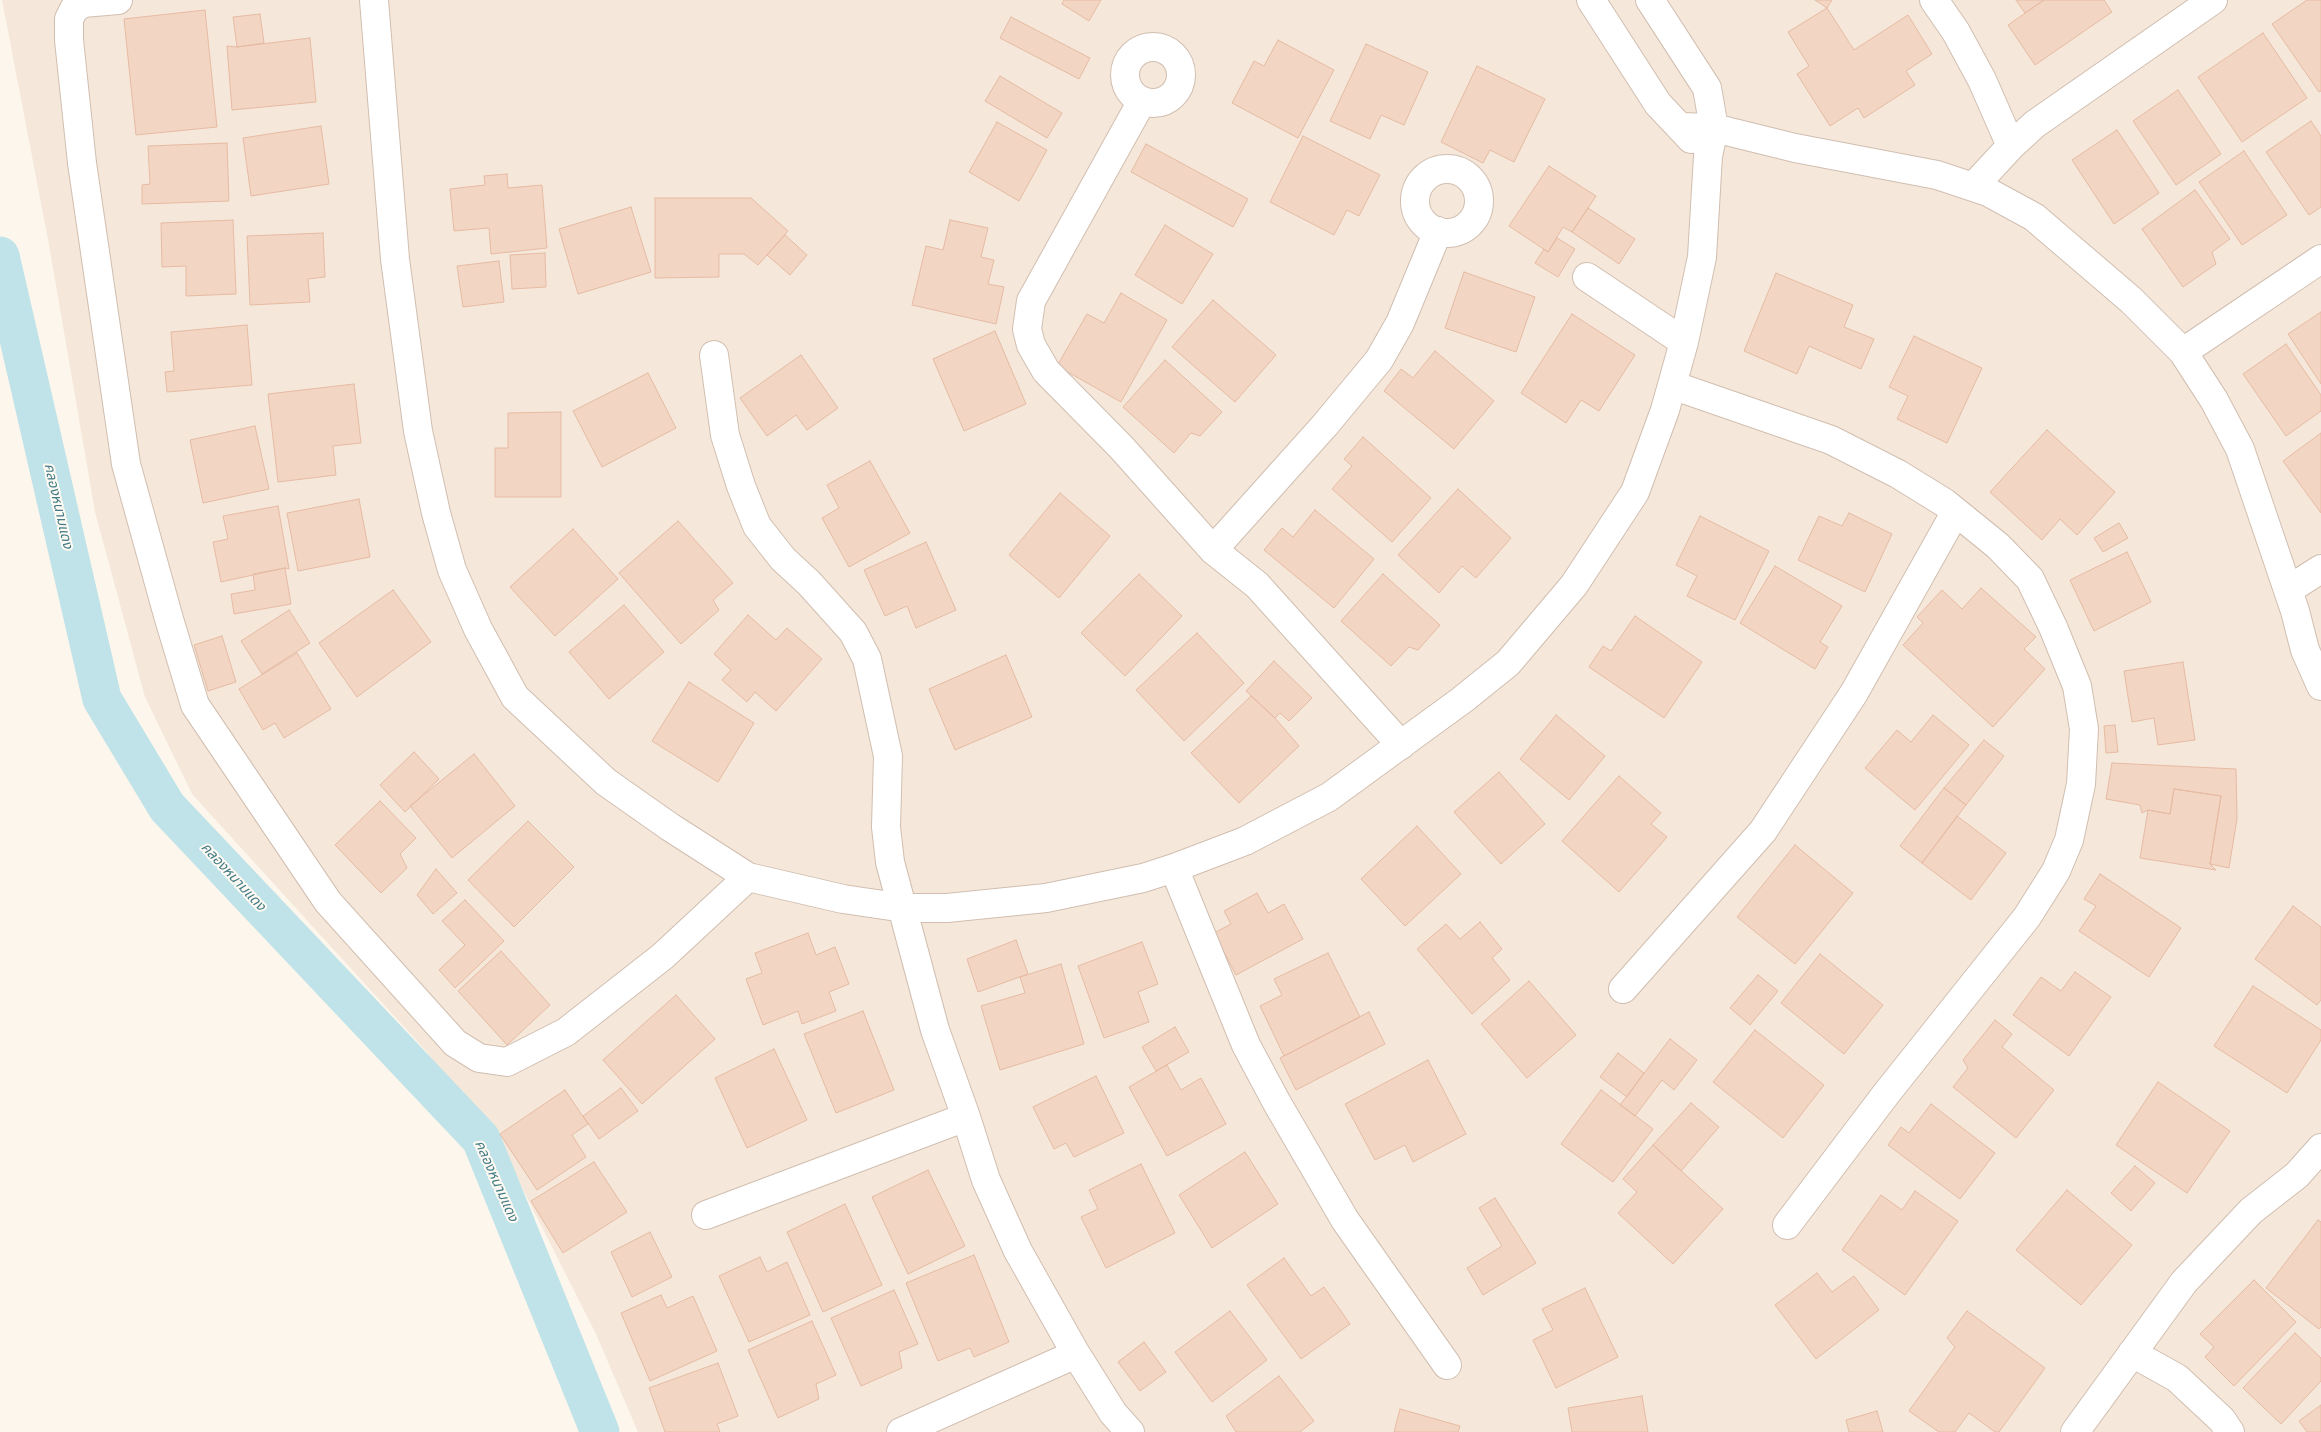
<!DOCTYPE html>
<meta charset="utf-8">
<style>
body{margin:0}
canvas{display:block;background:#fdf6ec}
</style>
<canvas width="2321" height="1432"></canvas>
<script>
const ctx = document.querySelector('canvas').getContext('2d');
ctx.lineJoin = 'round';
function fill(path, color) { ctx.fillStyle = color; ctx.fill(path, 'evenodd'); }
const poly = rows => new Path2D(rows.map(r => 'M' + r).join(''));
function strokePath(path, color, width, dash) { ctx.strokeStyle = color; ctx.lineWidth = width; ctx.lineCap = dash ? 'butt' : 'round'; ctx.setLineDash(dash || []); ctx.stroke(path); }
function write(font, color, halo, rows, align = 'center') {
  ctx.font = font + ' "Fira Sans","Noto Sans Thai",sans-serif'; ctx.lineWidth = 4; ctx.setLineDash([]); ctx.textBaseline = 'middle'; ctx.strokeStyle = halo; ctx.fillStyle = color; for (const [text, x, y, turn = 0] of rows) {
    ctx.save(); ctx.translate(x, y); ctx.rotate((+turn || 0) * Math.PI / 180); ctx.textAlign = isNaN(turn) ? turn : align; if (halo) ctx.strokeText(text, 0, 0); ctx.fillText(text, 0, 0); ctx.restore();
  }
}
const residential = poly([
 [2,0,2321,0,2321,1432,638,1432,596,1334,511,1166,426,1051,192,794,145,697,95,512,49,245]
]);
const canal = poly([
 [0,256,102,699,167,807,481,1139,600,1432]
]);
const building = poly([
 [1064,0,1101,0,1089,21,1062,4,1064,0],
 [1815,0,1832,0,1827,8,1815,0],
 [2016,0,2044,0,2025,13,2016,0],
 [2044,0,2104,0,2112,12,2035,65,2008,25,2044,0],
 [2307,0,2321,0,2321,91,2319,92,2272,24,2307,0],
 [1827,8,1854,50,1908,15,1932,54,1906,71,1915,85,1864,118,1858,108,1830,126,1797,74,1809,66,1788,32,1827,8],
 [205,10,217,127,136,135,124,19,205,10],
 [260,14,264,43,237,47,233,17,260,14],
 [1011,17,1090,58,1079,79,1000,38,1011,17],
 [2263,33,2307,98,2242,142,2198,77,2263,33],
 [310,38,316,102,232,110,227,46,237,47,310,38],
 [1278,40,1334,70,1298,138,1232,103,1254,61,1264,66,1278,40],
 [1366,44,1428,72,1404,125,1381,115,1370,139,1330,121,1366,44],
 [1477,66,1545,99,1514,162,1490,150,1483,163,1441,142,1477,66],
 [1000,76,1062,113,1047,138,985,101,1000,76],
 [2178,90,2221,154,2176,185,2133,121,2178,90],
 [2311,121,2321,136,2321,207,2309,215,2266,152,2311,121],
 [997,122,1047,150,1019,201,969,172,997,122],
 [321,126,329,184,251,196,243,138,321,126],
 [2117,130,2159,193,2114,224,2072,160,2117,130],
 [1303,136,1380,175,1359,216,1347,210,1334,235,1270,202,1303,136],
 [227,143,229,201,142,204,142,185,150,184,148,146,227,143],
 [1146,144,1248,199,1233,227,1131,172,1146,144],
 [2244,151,2287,215,2242,245,2199,182,2244,151],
 [1549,166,1596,196,1572,232,1563,227,1548,252,1509,226,1549,166],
 [507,174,508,188,542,185,547,248,491,254,489,228,454,231,450,189,485,185,484,176,507,174],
 [2195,190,2230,239,2212,252,2216,264,2183,287,2142,229,2195,190],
 [655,198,751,198,788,231,758,265,744,254,719,254,719,277,655,278,655,198],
 [631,207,651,272,578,294,559,229,631,207],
 [1588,208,1635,239,1619,264,1572,232,1588,208],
 [233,220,236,294,186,296,186,266,162,267,161,223,233,220],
 [950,220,988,228,981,257,994,260,988,284,1004,287,996,324,912,305,926,246,943,250,950,220],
 [1165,225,1213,254,1182,304,1135,275,1165,225],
 [323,233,325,277,308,279,310,302,250,305,247,236,323,233],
 [785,235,807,255,790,275,767,255,785,235],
 [1557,238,1575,249,1558,277,1535,263,1544,249,1548,252,1557,238],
 [545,253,546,287,512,289,510,255,545,253],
 [499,261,504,302,463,307,457,266,499,261],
 [1464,272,1535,297,1516,352,1445,328,1464,272],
 [1776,273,1853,305,1844,327,1874,339,1861,369,1809,346,1797,374,1744,351,1776,273],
 [1121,293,1167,320,1121,402,1057,366,1087,314,1104,323,1121,293],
 [1213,300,1276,355,1235,402,1172,347,1213,300],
 [2321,312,2321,384,2288,334,2321,312],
 [1572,314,1635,355,1599,411,1581,400,1566,423,1521,393,1572,314],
 [247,325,252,385,167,392,165,372,174,371,171,332,247,325],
 [995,331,1026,404,964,431,933,359,995,331],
 [1914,336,1982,368,1947,443,1897,419,1908,396,1889,387,1914,336],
 [2286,344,2321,395,2321,411,2286,436,2243,374,2286,344],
 [1435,351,1494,401,1454,449,1384,391,1401,369,1413,378,1435,351],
 [801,355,838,408,807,430,796,415,767,436,740,398,801,355],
 [1165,360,1222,412,1200,436,1191,433,1174,453,1123,407,1165,360],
 [648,373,676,428,602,467,573,411,648,373],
 [354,384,361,443,333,446,336,475,278,482,268,394,354,384],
 [561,412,561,497,495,497,495,448,508,448,508,413,561,412],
 [255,426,269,489,203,503,190,440,255,426],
 [2047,430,2115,492,2077,535,2060,519,2042,540,1990,492,2047,430],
 [2321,433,2321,513,2283,461,2321,433],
 [1363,437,1431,498,1392,542,1332,489,1352,466,1344,459,1363,437],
 [870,461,910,533,849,567,822,518,839,508,827,485,870,461],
 [1458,489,1511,538,1476,578,1462,566,1439,593,1398,555,1458,489],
 [1060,493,1110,536,1059,598,1009,555,1060,493],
 [359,499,370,557,298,571,287,513,359,499],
 [278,506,289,569,285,568,221,582,213,542,228,539,223,516,278,506],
 [1315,510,1374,559,1334,608,1264,550,1282,528,1293,537,1315,510],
 [1849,513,1892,534,1865,592,1798,560,1819,516,1842,526,1849,513],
 [1700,516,1769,551,1735,620,1687,596,1697,576,1676,565,1700,516],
 [678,521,733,583,713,600,719,610,681,644,619,573,678,521],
 [2119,523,2128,538,2103,552,2094,538,2119,523],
 [573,529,618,579,555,636,510,587,573,529],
 [926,542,956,610,916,628,907,606,885,616,864,570,926,542],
 [2127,552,2151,602,2094,631,2070,580,2127,552],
 [1775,566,1842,606,1820,642,1828,647,1815,669,1740,623,1775,566],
 [285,568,291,604,234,614,231,594,255,590,253,574,285,568],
 [1139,574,1182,616,1125,676,1081,633,1139,574],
 [1383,574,1440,625,1418,650,1409,647,1391,666,1341,621,1383,574],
 [1981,588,2036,637,2024,649,2045,669,1993,727,1903,645,1923,623,1917,617,1942,590,1962,609,1981,588],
 [393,590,431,642,357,697,319,643,393,590],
 [624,605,664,652,609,699,569,652,624,605],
 [289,610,310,643,262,674,241,641,289,610],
 [748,615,776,640,787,628,822,659,776,711,755,692,747,702,722,680,731,670,714,654,748,615],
 [1635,616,1702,662,1664,718,1589,667,1603,646,1611,651,1635,616],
 [1197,633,1244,683,1184,741,1136,690,1197,633],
 [222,636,236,682,208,691,194,645,222,636],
 [297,653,331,709,284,738,275,723,263,730,239,689,297,653],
 [1006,655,1032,717,955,750,929,689,1006,655],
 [1274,661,1312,698,1289,721,1280,713,1275,718,1246,691,1274,661],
 [2183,662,2195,740,2158,745,2154,718,2132,722,2124,671,2183,662],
 [689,682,754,723,718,782,652,741,689,682],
 [1251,696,1275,718,1299,746,1239,803,1191,753,1251,696],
 [1556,715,1605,756,1569,800,1520,759,1556,715],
 [1933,715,1969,745,1915,810,1865,768,1897,730,1911,742,1933,715],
 [2115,725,2118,752,2106,753,2104,726,2115,725],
 [1984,740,2004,756,1966,805,1944,788,1984,740],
 [414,752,439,779,405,812,380,785,414,752],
 [474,754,515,806,452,858,410,806,474,754],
 [2112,763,2236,769,2237,819,2229,868,2210,864,2221,796,2174,789,2170,814,2148,810,2142,813,2140,805,2106,799,2112,763],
 [1499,772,1545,824,1501,864,1454,812,1499,772],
 [1619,776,1661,813,1651,824,1667,837,1619,892,1562,841,1619,776],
 [1944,788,1966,805,1922,863,1900,846,1944,788],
 [2174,789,2221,796,2210,864,2216,870,2140,858,2148,810,2170,814,2174,789],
 [380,801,416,838,400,854,407,868,381,893,335,845,380,801],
 [1957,816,2006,853,1971,900,1922,863,1957,816],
 [528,821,574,867,514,927,468,880,528,821],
 [1417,826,1461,874,1405,926,1361,879,1417,826],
 [1795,845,1853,893,1795,964,1737,917,1795,845],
 [436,869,457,893,433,914,417,895,436,869],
 [2100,874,2181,928,2149,977,2079,931,2096,906,2084,899,2100,874],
 [1257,893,1268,913,1284,904,1303,939,1236,975,1214,933,1231,924,1224,911,1257,893],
 [465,900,504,941,455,988,439,970,465,945,442,921,465,900],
 [2293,906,2321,927,2321,1000,2317,1005,2255,959,2293,906],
 [1480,922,1502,949,1492,958,1510,980,1472,1014,1417,949,1446,924,1460,939,1480,922],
 [808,933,816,955,835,947,849,984,829,992,836,1011,802,1024,798,1011,763,1025,746,979,762,973,755,953,808,933],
 [1016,940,1028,974,978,992,967,959,1016,940],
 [1142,942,1158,984,1138,992,1149,1022,1104,1038,1078,966,1142,942],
 [501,951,550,1005,507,1045,458,991,501,951],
 [1328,953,1360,1017,1284,1056,1260,1006,1282,995,1274,979,1328,953],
 [1820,954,1883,1005,1844,1054,1781,1003,1820,954],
 [1061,964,1084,1044,1000,1070,981,1006,1025,993,1020,977,1061,964],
 [2075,972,2111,997,2069,1056,2013,1015,2041,977,2061,991,2075,972],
 [1758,975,1778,991,1750,1025,1730,1008,1758,975],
 [1529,981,1576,1035,1527,1078,1481,1024,1529,981],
 [2253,986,2321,1030,2321,1040,2287,1093,2214,1046,2253,986],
 [676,995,715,1039,642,1104,603,1060,676,995],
 [863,1011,894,1090,836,1113,804,1034,863,1011],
 [1369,1012,1385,1044,1296,1090,1280,1058,1369,1012],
 [1995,1020,2012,1034,2002,1047,2054,1090,2016,1138,1953,1087,1968,1068,1963,1060,1995,1020],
 [1175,1027,1189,1052,1156,1071,1142,1047,1175,1027],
 [1755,1030,1824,1085,1783,1138,1713,1082,1755,1030],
 [1670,1039,1697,1060,1674,1090,1662,1080,1635,1116,1620,1105,1670,1039],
 [774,1049,807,1120,747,1148,715,1078,774,1049],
 [1618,1053,1644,1073,1627,1097,1600,1077,1618,1053],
 [1428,1060,1466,1134,1413,1162,1405,1145,1375,1160,1345,1104,1428,1060],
 [1167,1065,1181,1090,1201,1078,1226,1124,1167,1156,1129,1087,1167,1065],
 [1096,1076,1124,1133,1074,1157,1066,1143,1054,1149,1033,1107,1096,1076],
 [2158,1082,2230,1131,2187,1193,2116,1145,2158,1082],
 [621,1088,638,1111,599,1139,583,1116,621,1088],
 [565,1090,588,1124,572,1135,586,1157,537,1190,500,1134,565,1090],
 [1601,1090,1653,1129,1613,1182,1561,1144,1601,1090],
 [1691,1103,1719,1127,1681,1171,1653,1145,1691,1103],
 [1931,1104,1995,1153,1960,1199,1888,1145,1901,1127,1909,1133,1931,1104],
 [1653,1145,1723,1209,1673,1264,1618,1213,1637,1192,1623,1179,1653,1145],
 [1245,1152,1278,1204,1212,1248,1179,1195,1245,1152],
 [594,1162,627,1212,563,1253,531,1201,594,1162],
 [1141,1164,1175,1233,1106,1268,1081,1217,1098,1209,1089,1190,1141,1164],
 [2135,1166,2155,1183,2131,1211,2111,1193,2135,1166],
 [928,1170,965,1246,908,1274,872,1197,928,1170],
 [2067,1190,2132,1245,2081,1305,2016,1250,2067,1190],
 [1915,1191,1958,1221,1905,1295,1842,1250,1881,1195,1902,1210,1915,1191],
 [1495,1198,1536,1263,1483,1295,1467,1268,1502,1246,1479,1208,1495,1198],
 [845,1204,882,1285,823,1312,787,1232,845,1204],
 [2318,1220,2321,1222,2321,1327,2319,1329,2266,1288,2318,1220],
 [650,1232,672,1277,632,1297,611,1252,650,1232],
 [974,1255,1009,1342,974,1357,970,1348,938,1361,906,1283,974,1255],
 [760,1257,767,1272,787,1262,810,1315,749,1342,719,1276,760,1257],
 [1284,1258,1311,1296,1324,1287,1350,1324,1301,1359,1247,1285,1284,1258],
 [1817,1273,1832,1292,1854,1276,1879,1310,1816,1359,1775,1305,1817,1273],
 [2254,1280,2296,1322,2234,1386,2205,1357,2214,1347,2200,1334,2254,1280],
 [1585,1288,1618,1357,1556,1388,1533,1340,1553,1330,1542,1309,1585,1288],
 [894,1290,918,1344,899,1352,902,1368,861,1386,831,1318,894,1290],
 [661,1295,667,1308,693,1296,717,1351,650,1381,621,1313,661,1295],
 [1230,1311,1267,1360,1212,1402,1175,1352,1230,1311],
 [1967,1311,2045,1368,1999,1432,1995,1432,1969,1413,1955,1432,1939,1432,1909,1411,1955,1347,1947,1338,1967,1311],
 [812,1321,836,1375,816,1384,819,1399,778,1418,748,1350,812,1321],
 [2295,1333,2321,1358,2321,1381,2281,1424,2243,1388,2295,1333],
 [1144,1342,1166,1372,1140,1391,1118,1362,1144,1342],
 [718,1363,738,1416,717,1424,720,1432,665,1432,649,1388,718,1363],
 [1279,1376,1314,1421,1300,1432,1236,1432,1226,1416,1279,1376],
 [1642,1396,1648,1432,1572,1432,1568,1408,1642,1396],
 [2321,1405,2321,1432,2307,1432,2299,1421,2321,1405],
 [1400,1409,1460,1426,1458,1432,1394,1432,1400,1409],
 [1877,1411,1883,1432,1849,1432,1846,1420,1877,1411]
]);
const minor = poly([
 [118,0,83,3,74,9,69,19,69,40,82,163,126,464,169,619,195,705,328,902,455,1043,479,1058,507,1062,566,1032,663,956,748,877],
 [374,0,395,259,418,431,436,513,452,570,478,629,515,697,606,782,670,827,748,877,843,899,904,908,947,908,1046,898,1143,878,1174,868,1245,841,1329,797,1462,700,1508,663,1574,585,1635,492,1665,410,1684,342,1702,257,1708,156,1714,128,1707,88,1650,0],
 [1591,0,1658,104,1691,139],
 [1934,0,1956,32,1982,80,2011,146],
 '1125 75a28 28 0 1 1 56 0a28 28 0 1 1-56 0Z',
 [1142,101,1031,301,1027,329,1031,345,1046,371,1121,447,1213,550,1257,585,1401,745],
 [1680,127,1714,128,1795,148,1937,175,1988,192,2034,217,2131,300,2183,352,2214,400,2240,449,2295,611,2305,650,2321,686],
 '1415 201a32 32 0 1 1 64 0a32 32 0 1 1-64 0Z',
 [1973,187,2011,146,2035,124,2213,0],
 [1587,277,1684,342],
 [2183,352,2321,259],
 [714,355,725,435,741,486,757,526,783,559,809,583,853,632,867,659,888,756,886,827,890,862,935,1030,966,1117,986,1180,1018,1251,1076,1354,1113,1413,1130,1432],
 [1672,385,1831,440,1898,474,1945,503,1998,546,2030,579,2053,627,2077,686,2084,729,2081,784,2069,840,2056,871,2027,917,1886,1094,1787,1225],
 [1213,550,1325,425,1379,360,1400,323,1438,231],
 [2288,590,2321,569],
 [1174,868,1246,1045,1277,1103,1345,1220,1447,1365],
 [1623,989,1763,831,1854,693,1955,513],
 [706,1215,966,1117],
 [2132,1353,2177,1378,2222,1420,2230,1432],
 [901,1432,1076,1354],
 [2075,1432,2184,1282,2251,1211,2297,1175,2321,1148]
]);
const waterNames = [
 ["คลองหนามแดง",58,506,77],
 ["คลองหนามแดง",233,877,47],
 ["คลองหนามแดง",496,1181,66]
];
fill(residential, '#f5e8da');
strokePath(canal, '#bfe3e8', 39);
fill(building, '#f3d5c3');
strokePath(building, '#e6bba3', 1);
strokePath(minor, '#d1beb0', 30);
strokePath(minor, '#fff', 28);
write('italic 14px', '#437c86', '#fffaf3', waterNames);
</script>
